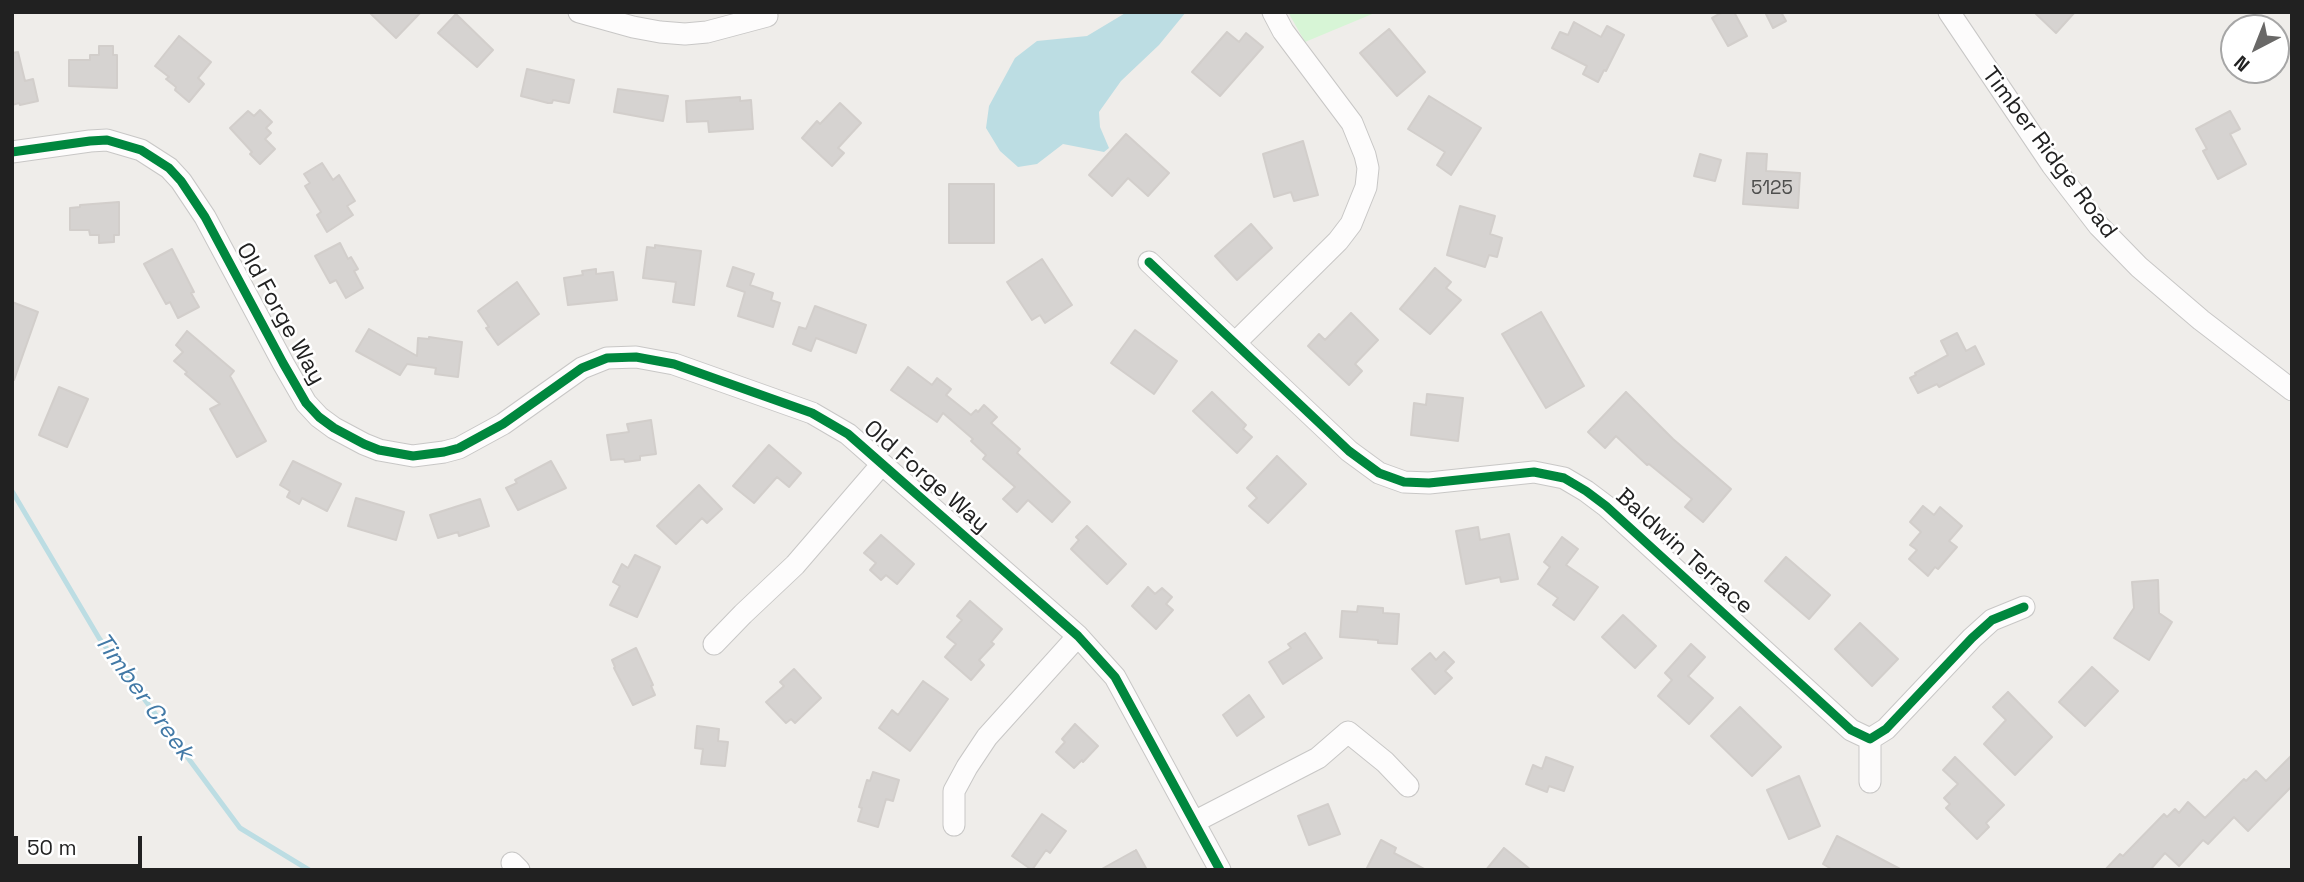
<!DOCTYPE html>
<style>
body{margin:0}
#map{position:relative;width:2304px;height:882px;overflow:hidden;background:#efedea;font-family:"Space Grotesk",sans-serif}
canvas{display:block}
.frame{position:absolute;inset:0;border:14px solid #212121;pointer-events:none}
.north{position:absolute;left:2220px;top:14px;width:70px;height:70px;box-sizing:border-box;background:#fff;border:2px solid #a6a6a6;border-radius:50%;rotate:222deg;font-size:19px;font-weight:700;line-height:28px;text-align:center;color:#212121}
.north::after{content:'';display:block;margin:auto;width:24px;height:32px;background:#696867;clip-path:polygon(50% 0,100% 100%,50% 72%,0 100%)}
.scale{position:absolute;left:14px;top:836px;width:128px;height:32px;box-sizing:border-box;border:4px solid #212121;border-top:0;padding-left:9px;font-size:21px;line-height:24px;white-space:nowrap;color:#212121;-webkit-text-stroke:5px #fff;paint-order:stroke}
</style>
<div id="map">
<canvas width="2304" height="882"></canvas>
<div class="frame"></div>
<div class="north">N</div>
<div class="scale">50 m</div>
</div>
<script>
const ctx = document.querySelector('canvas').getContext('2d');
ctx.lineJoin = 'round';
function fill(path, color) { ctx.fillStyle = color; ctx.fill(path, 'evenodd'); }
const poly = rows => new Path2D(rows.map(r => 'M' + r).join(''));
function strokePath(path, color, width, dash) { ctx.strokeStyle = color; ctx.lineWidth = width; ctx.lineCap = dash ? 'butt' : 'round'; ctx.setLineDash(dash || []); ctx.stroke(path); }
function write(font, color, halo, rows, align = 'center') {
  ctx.font = font + ' "Space Grotesk",sans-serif'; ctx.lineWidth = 5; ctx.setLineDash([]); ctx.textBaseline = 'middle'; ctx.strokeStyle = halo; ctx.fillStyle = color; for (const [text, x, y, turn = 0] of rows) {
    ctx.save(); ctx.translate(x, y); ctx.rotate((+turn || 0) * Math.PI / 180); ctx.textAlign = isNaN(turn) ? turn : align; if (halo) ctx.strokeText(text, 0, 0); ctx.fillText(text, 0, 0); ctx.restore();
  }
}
const park = poly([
 [1288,12,1377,12,1305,42]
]);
const water = poly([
 [1127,12,1186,12,1159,45,1121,81,1099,112,1100,127,1109,148,1104,152,1063,144,1037,164,1018,167,1000,151,986,128,989,106,1015,58,1037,41,1087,36]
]);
const stream = poly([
 [12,491,99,638,240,828,309,870]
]);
const building = poly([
 [369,12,421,12,396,38,369,12],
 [1723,12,1734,12,1747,36,1728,46,1712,18,1723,12],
 [1765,12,1781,12,1786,21,1773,28,1765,12],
 [2034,12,2075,12,2056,33,2034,12],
 [456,14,493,50,477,67,438,33,456,14],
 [1574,22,1601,37,1607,26,1624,35,1606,71,1604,70,1598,82,1583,74,1587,66,1552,48,1560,32,1568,35,1574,22],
 [1389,29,1425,72,1397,96,1360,53,1389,29],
 [1227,32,1239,42,1246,33,1263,47,1220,96,1192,72,1227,32],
 [179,36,211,62,198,78,204,84,189,102,175,90,176,87,166,79,169,77,155,66,179,36],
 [99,46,113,46,113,55,117,55,117,88,69,86,69,60,90,60,90,55,99,55,99,46],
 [18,52,25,81,33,79,38,101,20,105,19,103,12,105,12,53,18,52],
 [527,69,574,80,569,103,553,100,552,103,548,103,521,96,527,69],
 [618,89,668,96,663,121,614,112,618,89],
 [1429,96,1481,128,1451,175,1437,165,1445,152,1408,129,1429,96],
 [740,97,740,101,751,100,753,129,709,132,708,121,687,122,686,101,740,97],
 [840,103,861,123,838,148,844,153,832,166,802,138,817,121,820,124,840,103],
 [260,110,272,122,266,128,271,133,265,139,275,149,260,164,250,154,252,152,230,128,248,111,254,116,260,110],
 [2230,111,2240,129,2230,134,2246,164,2218,179,2203,151,2207,149,2196,129,2230,111],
 [1126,134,1169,173,1148,196,1128,178,1112,196,1089,175,1126,134],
 [1303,141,1318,195,1294,201,1291,192,1274,197,1263,154,1303,141],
 [1747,153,1767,154,1766,171,1800,173,1798,208,1743,204,1747,153],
 [1700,154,1721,160,1715,181,1694,176,1700,154],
 [322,163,333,180,339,175,355,201,347,206,353,215,327,232,317,215,321,212,305,186,310,183,304,174,322,163],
 [949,184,994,184,994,243,949,243,949,184],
 [119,202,119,235,114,235,114,242,99,243,99,235,90,235,89,230,70,230,70,208,80,207,80,205,119,202],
 [1460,206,1495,216,1490,234,1502,238,1497,257,1489,255,1485,267,1447,255,1460,206],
 [1251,224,1272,248,1237,280,1215,256,1251,224],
 [340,243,348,259,351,257,358,269,354,271,363,288,346,298,336,280,330,283,315,256,340,243],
 [655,245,701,251,694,305,673,302,676,282,643,278,647,247,655,248,655,245],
 [172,249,194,292,191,293,199,307,178,318,170,302,166,304,144,264,172,249],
 [1042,259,1072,305,1045,323,1040,315,1032,320,1007,282,1042,259],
 [733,267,754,274,750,285,773,293,771,300,780,303,773,327,738,316,745,292,727,286,733,267],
 [1435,268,1451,282,1446,288,1461,300,1430,334,1400,309,1435,268],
 [596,269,596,274,613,272,617,300,568,305,564,278,583,275,582,271,596,269],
 [517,282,539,314,498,345,486,328,489,327,478,311,517,282],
 [12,302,38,312,14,380,12,379,12,302],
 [815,306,866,325,856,353,816,338,811,351,793,344,799,327,806,329,815,306],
 [1541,312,1584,386,1546,408,1502,334,1541,312],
 [1351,313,1378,340,1355,364,1362,371,1349,385,1308,346,1319,334,1325,340,1351,313],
 [369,329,417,356,418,338,429,339,429,337,462,342,458,377,435,374,436,368,407,364,400,375,356,351,369,329],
 [1135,330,1177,361,1154,394,1111,363,1135,330],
 [187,331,234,371,230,376,266,441,237,457,210,409,220,404,185,374,187,372,174,361,183,352,176,345,187,331],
 [1957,333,1966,351,1975,346,1984,364,1939,387,1937,384,1918,393,1910,378,1916,375,1915,373,1948,355,1941,341,1957,333],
 [908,367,932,385,937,378,951,389,946,395,971,415,976,410,978,412,984,405,997,417,991,423,1020,449,1017,453,1070,502,1052,522,1028,500,1017,512,1003,499,1015,487,983,459,986,455,971,441,973,439,943,413,937,422,891,390,908,367],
 [59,387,88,399,67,447,39,435,59,387],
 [1212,392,1246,425,1243,429,1252,437,1237,453,1193,411,1212,392],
 [1626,392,1673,439,1731,489,1703,522,1685,507,1692,499,1649,464,1647,465,1616,436,1605,448,1588,432,1626,392],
 [1427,394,1463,398,1458,441,1411,435,1414,403,1426,405,1427,394],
 [651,420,656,454,640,456,640,460,625,462,624,459,611,460,607,435,629,432,627,424,651,420],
 [769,445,801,473,789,487,777,477,754,503,733,486,769,445],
 [1277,456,1306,484,1268,523,1249,506,1257,498,1247,488,1277,456],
 [293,461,341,484,327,511,302,498,299,504,287,497,290,491,280,485,293,461],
 [551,461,566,488,518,510,506,488,517,483,515,480,551,461],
 [699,485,722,509,707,523,702,518,676,544,657,526,699,485],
 [356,498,404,512,396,540,348,526,356,498],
 [480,499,489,526,459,536,458,532,438,538,430,515,480,499],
 [1923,506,1934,515,1940,507,1962,526,1949,541,1957,547,1938,569,1935,567,1928,576,1909,559,1917,550,1910,545,1921,532,1910,522,1923,506],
 [1087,526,1126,564,1107,584,1071,549,1079,540,1076,537,1087,526],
 [1478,527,1480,540,1509,534,1518,579,1501,582,1500,577,1466,584,1456,531,1478,527],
 [881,535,914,564,897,584,886,575,881,580,870,570,876,563,864,553,881,535],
 [1562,537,1578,549,1566,565,1598,587,1574,620,1553,605,1558,598,1538,584,1550,567,1544,562,1562,537],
 [635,555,660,567,637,617,610,605,620,586,613,582,622,564,628,568,635,555],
 [1786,557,1830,595,1809,619,1765,581,1786,557],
 [2158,580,2159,613,2172,622,2149,660,2114,638,2134,608,2132,582,2158,580],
 [1148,587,1155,594,1162,588,1172,597,1166,604,1173,610,1156,629,1132,606,1148,587],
 [970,601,1002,629,991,642,994,644,979,660,984,665,971,680,945,657,956,644,947,637,962,620,957,616,970,601],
 [1358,606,1383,608,1383,613,1399,614,1397,644,1378,643,1378,640,1340,637,1342,611,1357,612,1358,606],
 [1623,615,1656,646,1635,668,1602,637,1623,615],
 [1860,623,1898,659,1872,686,1835,649,1860,623],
 [1305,633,1322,658,1283,684,1269,662,1291,648,1288,644,1305,633],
 [1691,644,1705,657,1688,676,1713,698,1689,724,1658,696,1672,680,1665,673,1691,644],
 [636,648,653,685,651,686,655,695,633,705,614,668,615,667,612,660,636,648],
 [1444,652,1454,662,1445,671,1452,678,1435,694,1412,669,1430,653,1436,660,1444,652],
 [2092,667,2118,691,2085,726,2059,702,2092,667],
 [794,669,821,698,795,723,791,719,786,723,766,702,784,686,780,682,794,669],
 [923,681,948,699,910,751,879,728,892,710,898,715,923,681],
 [2008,692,2052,737,2015,775,1984,744,2006,720,1993,707,2008,692],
 [1249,695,1264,717,1237,736,1223,715,1249,695],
 [1740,707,1781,747,1752,776,1711,736,1740,707],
 [1075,724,1098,746,1083,762,1082,760,1074,768,1056,752,1065,742,1062,739,1075,724],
 [697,726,719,729,718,741,728,742,725,766,701,764,703,749,695,748,697,726],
 [2292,755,2292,786,2248,831,2234,817,2208,844,2203,840,2179,866,2165,853,2150,870,2105,870,2120,854,2123,856,2164,814,2167,817,2175,809,2179,813,2188,802,2205,818,2244,779,2246,781,2256,771,2266,781,2292,755],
 [1546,757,1573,767,1564,791,1549,786,1547,792,1526,784,1533,765,1542,769,1546,757],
 [1955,757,2004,805,1986,823,1989,827,1977,839,1946,808,1950,804,1944,798,1958,784,1943,770,1955,757],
 [873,772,899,780,893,801,886,799,878,827,858,821,862,808,859,807,867,780,870,781,873,772],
 [1799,776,1820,826,1789,839,1767,790,1799,776],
 [1328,804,1340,834,1309,845,1298,816,1328,804],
 [1042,814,1066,831,1050,853,1046,850,1032,870,1012,856,1042,814],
 [1837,836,1902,870,1833,870,1823,864,1837,836],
 [1381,840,1396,848,1394,853,1426,870,1366,870,1381,840],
 [1504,848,1531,870,1486,870,1504,848],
 [1136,850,1147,870,1100,870,1136,850]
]);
const minor = poly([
 [579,12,633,27,660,32,685,34,707,32,767,16],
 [1949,12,2052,165,2099,226,2139,267,2201,320,2292,390],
 [12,152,90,141,107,140,141,150,169,168,181,181,205,217,283,363,306,403,319,417,334,428,364,444,379,450,413,456,444,452,459,448,503,424,582,368,607,358,636,357,674,364,812,413,848,434,1078,636,1115,677,1220,870],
 [1149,262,1349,451,1379,473,1404,482,1429,483,1534,472,1564,478,1586,491,1606,506,1851,730,1870,739,1886,729,1972,638,1992,620,2024,607],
 [1235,343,1338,241,1351,224,1366,187,1368,168,1365,155,1352,123,1283,31,1273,12],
 [714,644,743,614,795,565,882,464],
 [1870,739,1870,782],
 [1194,822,1318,758,1348,732,1385,762,1408,786],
 [954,825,954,791,967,767,987,737,1078,636],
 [512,863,519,870]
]);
const cycleway = poly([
 [12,152,90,141,107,140,141,150,169,168,181,181,205,217,283,363,306,403,319,417,334,428,364,444,379,450,413,456,444,452,459,448,503,424,582,368,607,358,636,357,674,364,812,413,848,434,1078,636,1115,677,1220,870],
 [1149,262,1349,451,1379,473,1404,482,1429,483,1534,472,1564,478,1586,491,1606,506,1851,730,1870,739,1886,729,1972,638,1992,620,2024,607]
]);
const numberNames = [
 ["5125",1772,189]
];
const streetNames = [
 ["Timber Ridge Road",2049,153,53],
 ["Old Forge Way",280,314,61],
 ["Old Forge Way",926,477,41],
 ["Baldwin Terrace",1684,552,42]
];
const waterNames = [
 ["Timber Creek",143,697,54]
];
fill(park, '#d7f5d6');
fill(water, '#bcdde3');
strokePath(stream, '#bcdde3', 5);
fill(building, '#d6d3d1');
strokePath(building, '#d2cecb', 2);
strokePath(minor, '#c8c7c6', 23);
strokePath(minor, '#fdfcfc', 21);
strokePath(cycleway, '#00873e', 9);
write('19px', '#4e4e4d', null, numberNames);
write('23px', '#212121', '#fff', streetNames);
write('italic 24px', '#4279a6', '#fff', waterNames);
</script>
